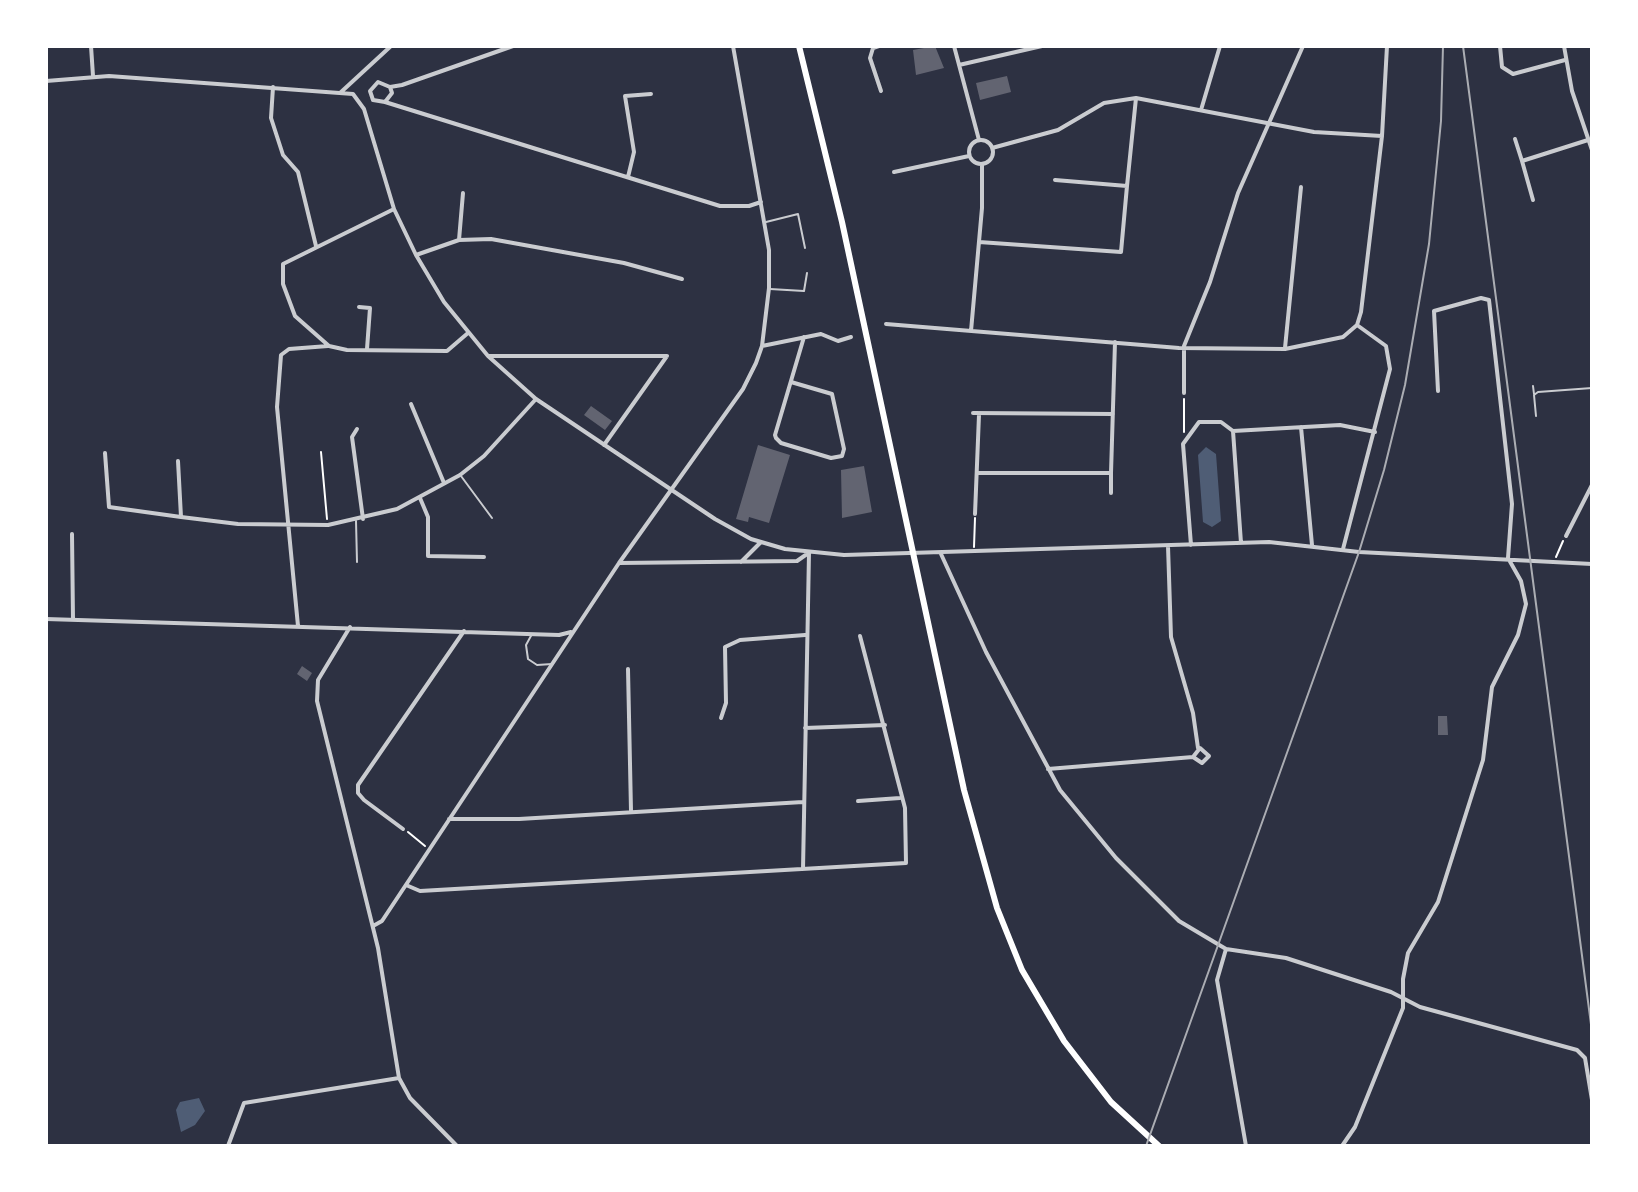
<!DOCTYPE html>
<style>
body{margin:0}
#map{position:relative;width:1638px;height:1192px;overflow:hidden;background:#2d3142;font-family:Manrope,sans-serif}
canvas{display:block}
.frame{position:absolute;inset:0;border:48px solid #fff;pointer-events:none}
</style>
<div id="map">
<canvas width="1638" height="1192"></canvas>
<div class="frame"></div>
</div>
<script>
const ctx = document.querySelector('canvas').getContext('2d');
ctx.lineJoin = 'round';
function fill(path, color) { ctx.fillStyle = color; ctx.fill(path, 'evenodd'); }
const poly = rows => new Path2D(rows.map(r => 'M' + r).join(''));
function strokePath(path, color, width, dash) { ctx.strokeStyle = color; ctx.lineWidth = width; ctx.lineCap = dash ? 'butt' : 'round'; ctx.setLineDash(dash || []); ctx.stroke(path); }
const water = poly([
 [1206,447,1216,454,1221,521,1212,527,1203,522,1198,455],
 [199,1098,205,1111,195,1125,181,1132,176,1110,180,1102]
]);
const building = poly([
 [935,46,944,68,916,75,913,50],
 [1007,76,1011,92,980,100,976,83],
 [591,406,612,421,605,430,584,415],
 [758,445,790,455,769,523,749,517,748,522,736,519],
 [864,466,872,512,842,518,841,470],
 [302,666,312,673,307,681,297,674],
 [1438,716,1447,716,1448,735,1438,735]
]);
const path = poly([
 [1184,432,1184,399],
 [321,452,327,519],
 [974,547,975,518],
 [1556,557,1563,541],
 [408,832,425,846]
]);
const service = poly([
 [766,222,798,214,805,248],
 [770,289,804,291,807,273],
 [1533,386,1534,394],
 [1536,416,1534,395,1538,392,1592,388],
 [461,476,492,518],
 [356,521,357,562],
 [532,634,526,645,528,659,537,665,552,664]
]);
const minor = poly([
 [91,46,93,76],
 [879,46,873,48,870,58,881,91],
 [954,46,979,140],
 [1500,46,1502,67,1513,74,1565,60],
 [1564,46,1572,91,1592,150],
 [959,65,1042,46],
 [46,81,109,76,353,94,364,109,394,209,416,255,444,302,488,356,536,399,715,519,751,539,785,549,844,555,1269,542,1359,552,1592,564],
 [273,87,271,118,283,155,298,172,316,246],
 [390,87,392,93,385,102,373,100,370,91,378,82,390,87,402,85,513,46],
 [340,93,391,46],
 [385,102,720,206,749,206,761,202],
 [1201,110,1220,46],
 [1515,139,1522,161],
 '969 152a12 12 0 1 1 24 0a12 12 0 1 1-24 0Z',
 [992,148,1058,130,1104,103,1136,98,1314,132,1382,136],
 [894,172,969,156],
 [628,177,634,152,625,96,651,94],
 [1055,180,1127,186,1136,98],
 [1533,200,1522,161,1588,140],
 [394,209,283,264,283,284,295,316,329,346,347,350,447,351,468,333],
 [459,240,463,193],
 [979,242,1121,252,1127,186],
 [416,255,459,240,491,239,624,263,682,279],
 [359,307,370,308,367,349],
 [886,324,1179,348,1285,349,1343,337,1357,325,1361,312,1382,136,1387,46],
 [971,331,982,208,982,164],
 [762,346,821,334,838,341,851,337],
 [1285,348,1301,187],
 [489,356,667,356],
 [791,382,832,394,844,449,842,456,831,458,781,443,776,438,775,435,804,337],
 [1184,393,1184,346,1210,282,1238,193,1303,46],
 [411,404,444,483],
 [973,413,1113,414],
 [1301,427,1312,545],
 [357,429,352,437,363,519],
 [1233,431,1241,543],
 [604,445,667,356],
 [105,453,109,507,181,517,178,461],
 [978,473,1111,473,1115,342],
 [1111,493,1111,473],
 [420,498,428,517,428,556,484,557],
 [975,514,979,415],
 [181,517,238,524,328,525,397,509,460,475,484,456,536,399],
 [72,534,73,620],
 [1566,536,1592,485],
 [1191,545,1183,444,1199,422,1221,422,1233,431,1340,425,1375,432],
 [1168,546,1171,637,1193,713,1198,748],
 [1343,549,1390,369,1386,346,1357,325],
 [941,554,986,652,1060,790,1116,858,1179,921,1226,949,1286,958,1391,992,1420,1007,1577,1050,1585,1058,1592,1100],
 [741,562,761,542],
 [619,563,797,561,807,554],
 [46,619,559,635,571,632],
 [298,626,277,407,281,355,289,349,328,346],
 [350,627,318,680,317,701,378,948,399,1078,410,1098,457,1146],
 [628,669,631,811],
 [721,718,726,703,725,647,740,640,805,635],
 [805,728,885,725],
 [1048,769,1193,757,1202,763,1209,756,1200,748,1193,757],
 [858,801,900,798],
 [449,819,519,819,803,802],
 [403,829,364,800,358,793,358,785,464,631],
 [803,869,809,553],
 [406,885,420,891,906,863,905,808,860,636],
 [373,926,382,921,619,563,743,389,756,363,762,346,769,288,769,250,733,46],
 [1226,949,1217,980,1246,1146],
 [228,1146,244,1103,399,1078],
 [1342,1146,1355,1127,1403,1008,1403,979,1408,953,1438,902,1483,760,1492,687,1518,635,1526,604,1521,581,1508,558,1512,504,1489,300,1481,298,1434,311,1438,391]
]);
const secondary = poly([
 [799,46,842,222,964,790,997,908,1022,970,1064,1041,1111,1102,1159,1146]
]);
const rail = poly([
 [1463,46,1592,1032],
 [1146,1146,1359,552,1384,470,1405,385,1429,244,1441,121,1443,46]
]);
fill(water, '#4f5d75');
fill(building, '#626471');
strokePath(path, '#fff', 2);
strokePath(service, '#caccd0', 2);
strokePath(minor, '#caccd0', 4);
strokePath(secondary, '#fff', 6);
strokePath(rail, '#abadb3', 2);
</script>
